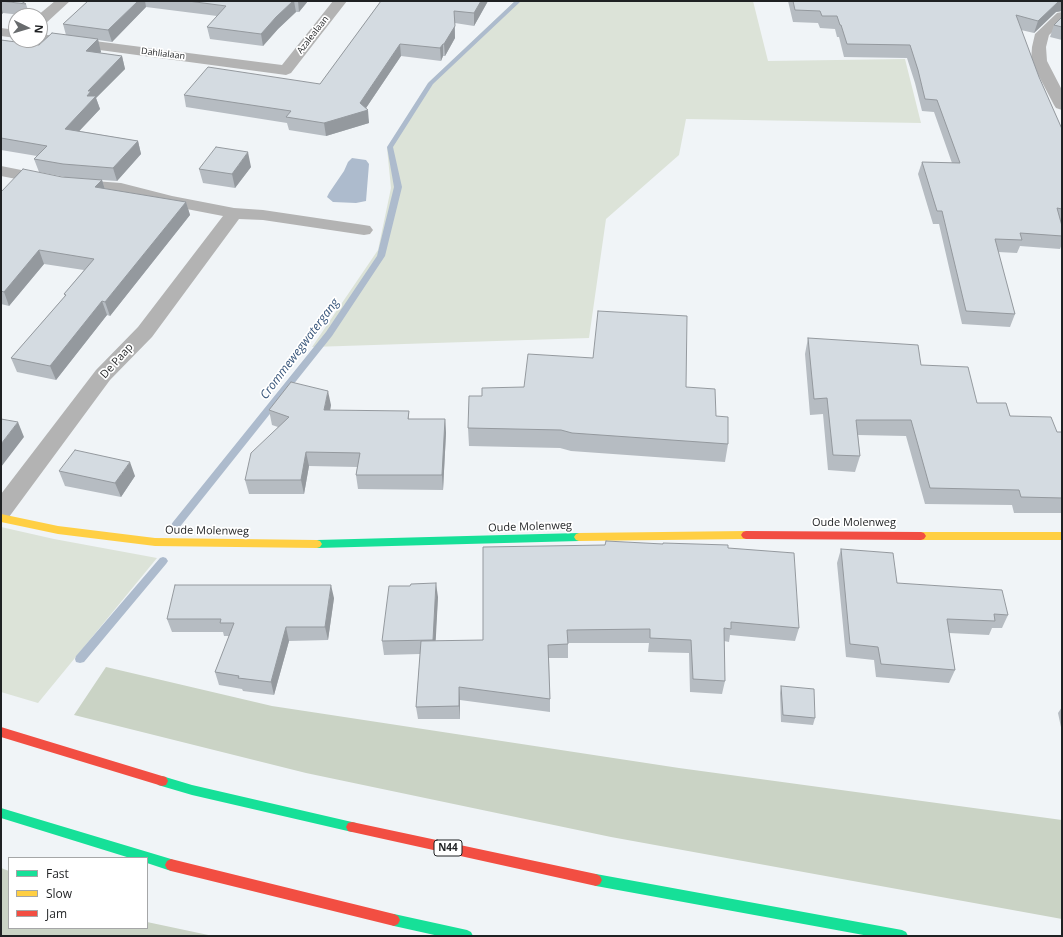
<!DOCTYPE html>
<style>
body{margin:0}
#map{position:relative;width:1063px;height:937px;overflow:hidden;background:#f0f4f7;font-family:"Open Sans",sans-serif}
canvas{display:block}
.frame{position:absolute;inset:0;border:2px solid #1f2123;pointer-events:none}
.legend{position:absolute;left:8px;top:857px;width:140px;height:72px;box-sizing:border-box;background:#fff;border:1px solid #a5a6a7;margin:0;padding:5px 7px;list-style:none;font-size:12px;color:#1f2123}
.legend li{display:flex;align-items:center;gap:8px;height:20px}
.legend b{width:20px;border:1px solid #a5a6a7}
.north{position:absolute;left:8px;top:8px;width:40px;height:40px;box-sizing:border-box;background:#fff;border:1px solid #a5a6a7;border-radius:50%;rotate:95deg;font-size:11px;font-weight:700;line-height:16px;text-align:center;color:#1f2123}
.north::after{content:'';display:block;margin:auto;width:14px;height:18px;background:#686b6d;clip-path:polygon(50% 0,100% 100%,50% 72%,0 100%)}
</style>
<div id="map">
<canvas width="1063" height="937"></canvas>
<div class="frame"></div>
<ul class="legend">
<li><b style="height:5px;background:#16e098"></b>Fast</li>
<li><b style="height:5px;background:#ffcf43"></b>Slow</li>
<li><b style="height:5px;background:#f24e42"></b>Jam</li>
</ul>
<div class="north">N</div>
</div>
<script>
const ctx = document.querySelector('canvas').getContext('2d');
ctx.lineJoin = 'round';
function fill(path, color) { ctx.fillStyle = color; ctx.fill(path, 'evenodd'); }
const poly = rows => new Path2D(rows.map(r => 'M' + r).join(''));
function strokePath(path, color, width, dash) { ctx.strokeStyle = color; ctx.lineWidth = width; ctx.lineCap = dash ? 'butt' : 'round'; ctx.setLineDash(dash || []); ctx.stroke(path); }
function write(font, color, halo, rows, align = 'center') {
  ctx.font = font + ' "Open Sans",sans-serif'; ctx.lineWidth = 3.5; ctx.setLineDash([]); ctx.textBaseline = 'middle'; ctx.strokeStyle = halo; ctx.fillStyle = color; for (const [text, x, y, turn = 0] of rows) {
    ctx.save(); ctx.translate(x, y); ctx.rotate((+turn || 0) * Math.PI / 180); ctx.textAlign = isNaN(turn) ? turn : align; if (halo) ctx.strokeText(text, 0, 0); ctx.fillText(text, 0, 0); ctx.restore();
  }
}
const green = poly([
 [515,1,753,1,768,61,905,59,921,123,686,119,679,155,606,219,589,338,312,347,378,250,391,188,387,148,429,82],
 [1,527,54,539,157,558,38,703,1,692]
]);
const forest = poly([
 [106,667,272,706,679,768,1062,820,1062,919,611,837,306,773,74,715],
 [1,868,9,871,9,928,147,928,147,922,213,936,1,936]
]);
const water = poly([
 [352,158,366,160,369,164,366,201,356,203,333,202,327,197,329,193,344,171,348,162]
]);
const stream = poly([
 [515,1,521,1,433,84,393,147,402,187,385,256,332,336,179,528,173,528,171,525,173,522,326,332,377,256,394,187,387,147,428,83,515,1],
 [163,557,166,558,168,561,166,564,84,662,80,663,76,662,75,659,76,656,160,558,163,557]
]);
const street = poly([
 [55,1,70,1,45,24,40,25,40,16,37,16,55,1],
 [333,1,347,1,291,73,286,75,40,42,34,40,40,40,40,34,282,65,333,1],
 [1062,12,1062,24,1049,35,1046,47,1047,61,1062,90,1062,110,1056,108,1054,105,1031,61,1032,47,1035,34,1057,13,1062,12],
 [1,28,16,30,16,38,1,36,1,28],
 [1,166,67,179,121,183,172,196,234,208,263,210,364,225,370,226,373,230,370,234,364,235,263,220,239,219,152,337,110,380,9,517,1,520,1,494,96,370,138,327,223,216,171,206,121,193,67,189,1,176,1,166]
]);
const fast = poly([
 [579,533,582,534,584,537,582,540,579,541,317,548,314,547,312,544,314,541,317,540,579,533],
 [162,776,192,785,352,822,356,823,358,827,356,831,352,832,192,795,158,785,156,781,158,777,162,776],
 [1,808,171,859,175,861,177,865,175,869,171,871,147,863,147,858,130,858,1,818,1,808],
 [596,874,902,930,906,932,908,936,869,936,596,886,592,884,590,880,592,876,596,874],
 [394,914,467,930,471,932,473,936,439,936,394,926,390,924,388,920,390,916,394,914]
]);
const slow = poly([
 [1,514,58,526,155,538,317,540,320,541,322,544,320,547,317,548,155,546,58,534,1,522,1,514],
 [746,531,749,532,751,535,749,538,746,539,579,541,576,540,574,537,576,534,579,533,746,531],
 [921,532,1062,532,1062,540,921,540,918,539,916,536,918,533,921,532]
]);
const jam = poly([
 [746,531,921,532,924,533,926,536,924,539,921,540,746,539,743,538,741,535,743,532,746,531],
 [1,727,162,776,166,777,168,781,166,785,162,786,1,737,1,727],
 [352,822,596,874,600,876,602,880,600,884,596,886,352,832,348,831,346,827,348,823,352,822],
 [171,859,394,914,398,916,400,920,398,924,394,926,171,871,167,869,165,865,167,861,171,859]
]);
const wall = poly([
 [1,1,26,4,30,16,3,13,1,15],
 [88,1,308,1,299,12,296,12,278,29,263,46,210,39,207,27,217,16,146,7,112,42,98,40,101,52,100,53,122,56,125,69,96,98,100,109,79,131,138,141,141,154,117,181,102,180,105,189,186,202,190,215,110,316,107,315,56,380,17,372,11,358,65,296,64,294,84,270,44,264,9,306,1,304,1,192,65,177,39,172,34,159,37,156,1,150,1,40,39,45,66,35,63,24],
 [381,1,488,1,474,26,455,23,455,38,445,56,443,56,441,61,401,56,366,108,369,123,326,136,289,130,287,123,186,107,184,95,320,84],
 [788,1,1062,1,1062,11,1056,12,1034,33,1021,30,1039,77,1062,129,1062,222,1061,222,1062,226,1062,244,1060,249,1020,246,1017,253,998,252,1015,314,1010,327,962,324,939,224,933,224,918,174,922,162,952,163,934,112,922,111,915,83,907,58,844,57,839,37,837,37,835,29,820,28,818,23,793,22],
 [1062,17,1062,40,1050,37,1054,25],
 [251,167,235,188,203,183,199,169],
 [808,338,921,365,977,403,1010,416,1057,432,1062,432,1062,513,1014,513,1012,505,925,504,906,436,858,435,860,456,855,472,828,470,823,414,810,415,805,354],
 [593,358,686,387,716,416,728,444,725,462,571,451,560,448,469,446,468,428,482,396,524,387],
 [331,405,330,411,409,411,409,419,445,419,446,433,443,490,358,489,356,475,357,467,309,466,304,494,249,494,245,480,278,427,272,425,269,410],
 [59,471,135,476,121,497,65,486],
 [728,548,799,628,795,641,730,635,729,642,724,641,725,681,722,694,690,692,689,653,648,652,649,643,568,643,568,658,549,658,550,699,550,712,460,700,460,719,418,719,416,707,420,654,384,655,382,641,438,597,435,641,483,640],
 [841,549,897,583,1008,615,1002,628,992,628,989,635,949,633,955,670,949,683,876,677,874,660,846,657,837,563],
 [334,598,328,640,289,641,274,695,243,691,242,689,219,685,215,672,229,636,224,636,223,632,172,632,167,619],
 [781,686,815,718,813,725,781,722,780,693],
 [1062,707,1062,732,1058,713]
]);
const shadedWall = poly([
 [138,1,145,1,146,7,112,42,108,30],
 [293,1,294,1,296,12,278,29,263,46,261,34,276,17],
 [298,1,308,1,299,12],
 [481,1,488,1,474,26,474,13],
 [1059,1,1062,1,1062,11,1056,12,1034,33,1038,21],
 [1,6,3,13,1,15],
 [454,11,455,38,445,56,444,44],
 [98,39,101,52,89,64,86,51],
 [400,44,401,56,364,111,368,110,369,123,326,136,324,123,360,103],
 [443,44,443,56,441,61,440,48],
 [122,56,125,69,96,98,100,109,69,142,65,129,87,96,88,91],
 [138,141,141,154,117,181,113,168],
 [248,152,251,167,235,188,232,174],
 [102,180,106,193,95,187],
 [186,202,190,215,110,316,105,302],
 [39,250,44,264,9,306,4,292],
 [102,301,107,315,56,380,50,366],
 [328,391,331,405,327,425,324,410],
 [445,419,446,433,443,490,442,475],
 [18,422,24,437,1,467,1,444],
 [306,452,309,466,304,494,301,480],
 [130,462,135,476,121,497,115,483],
 [436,583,438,597,435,654,433,640],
 [331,585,334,598,328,640,325,627],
 [286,627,289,641,274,695,271,682],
 [459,687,460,700,460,719,459,706]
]);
const building = poly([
 [1,1,21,1,26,4,1,1],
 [88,1,138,1,108,30,63,24,88,1],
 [188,1,293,1,276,17,261,34,207,27,226,6,188,1],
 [381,1,481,1,474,13,454,11,455,26,444,44,443,44,440,48,400,44,360,103,368,110,324,123,286,117,291,111,184,95,208,67,320,84,381,1],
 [793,1,1059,1,1038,21,1016,15,1039,77,1062,129,1062,209,1057,208,1062,226,1062,236,1020,233,1022,240,995,239,1015,314,966,311,942,211,937,211,922,162,960,163,937,100,925,99,918,70,910,45,847,44,841,25,840,25,837,16,822,16,820,11,795,10,793,1],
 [1062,17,1062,27,1054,25,1062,17],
 [52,33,98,39,86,51,122,56,88,91,91,91,87,96,96,96,65,129,138,141,113,168,63,164,34,159,47,146,1,138,1,40,39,45,52,33],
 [216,147,248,152,232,174,199,169,216,147],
 [23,169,62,177,102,180,95,187,186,202,105,302,102,301,50,366,11,358,66,295,64,294,94,259,39,250,4,292,1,291,1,192,23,169],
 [598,311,687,316,686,387,715,389,716,416,728,417,728,444,572,433,561,430,468,428,469,396,482,396,482,388,524,387,528,354,593,358,598,311],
 [808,338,918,345,921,365,968,367,977,403,1006,403,1010,416,1051,417,1057,432,1062,432,1062,498,1021,497,1019,490,930,488,911,420,856,420,860,456,833,455,827,398,814,399,808,338],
 [291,382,328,391,324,410,409,411,408,419,445,419,442,475,356,475,360,453,306,452,301,480,245,480,251,453,289,417,269,410,291,382],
 [1,419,18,422,1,444,1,419],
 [75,450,130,462,115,483,59,471,75,450],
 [606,541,663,544,663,543,728,545,728,548,794,553,799,628,731,622,731,629,724,628,725,681,693,679,691,640,650,638,650,629,567,630,568,644,548,645,550,699,459,687,459,706,416,707,421,641,483,640,483,547,605,545,606,541],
 [841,549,893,553,897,583,1002,590,1008,615,994,614,995,621,947,619,955,670,881,664,878,647,850,644,841,549],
 [436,583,433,640,382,641,389,586,410,586,411,584,436,583],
 [175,585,331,585,325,627,286,627,271,682,238,678,239,676,215,672,234,623,220,623,221,619,167,619,175,585],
 [781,686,814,689,815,718,783,715,781,686]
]);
const farStreetnames = [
 ["Azalealaan",313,35,-52],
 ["Dahlialaan",163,54,7]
];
const shields = [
 [448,848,28]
];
const shieldNames = [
 ["N44",448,848]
];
const streetNames = [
 ["De Paap",117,361,-48],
 ["Oude Molenweg",854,523],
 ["Oude Molenweg",530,527,-2],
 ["Oude Molenweg",207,531,1]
];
const waterNames = [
 ["Crommewegwatergang",300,349,-53]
];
fill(green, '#dce3d8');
fill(forest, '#cad3c5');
fill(water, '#adbbcd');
fill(stream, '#adbbcd');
fill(street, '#b3b3b3');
fill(fast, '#16e098');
fill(slow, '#ffcf43');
fill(jam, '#f24e42');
fill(wall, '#b6bcc2');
fill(shadedWall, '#94999e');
fill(building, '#d4dbe1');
strokePath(building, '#94999e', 1);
write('9px', '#1f2123', '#fff', farStreetnames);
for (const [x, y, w] of shields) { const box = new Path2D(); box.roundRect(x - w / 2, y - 8, w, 16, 3); ctx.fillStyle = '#fff'; ctx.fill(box); strokePath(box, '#1f2123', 1); }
write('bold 10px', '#1f2123', null, shieldNames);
write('11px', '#1f2123', '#fff', streetNames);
write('italic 12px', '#365479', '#fff', waterNames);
</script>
